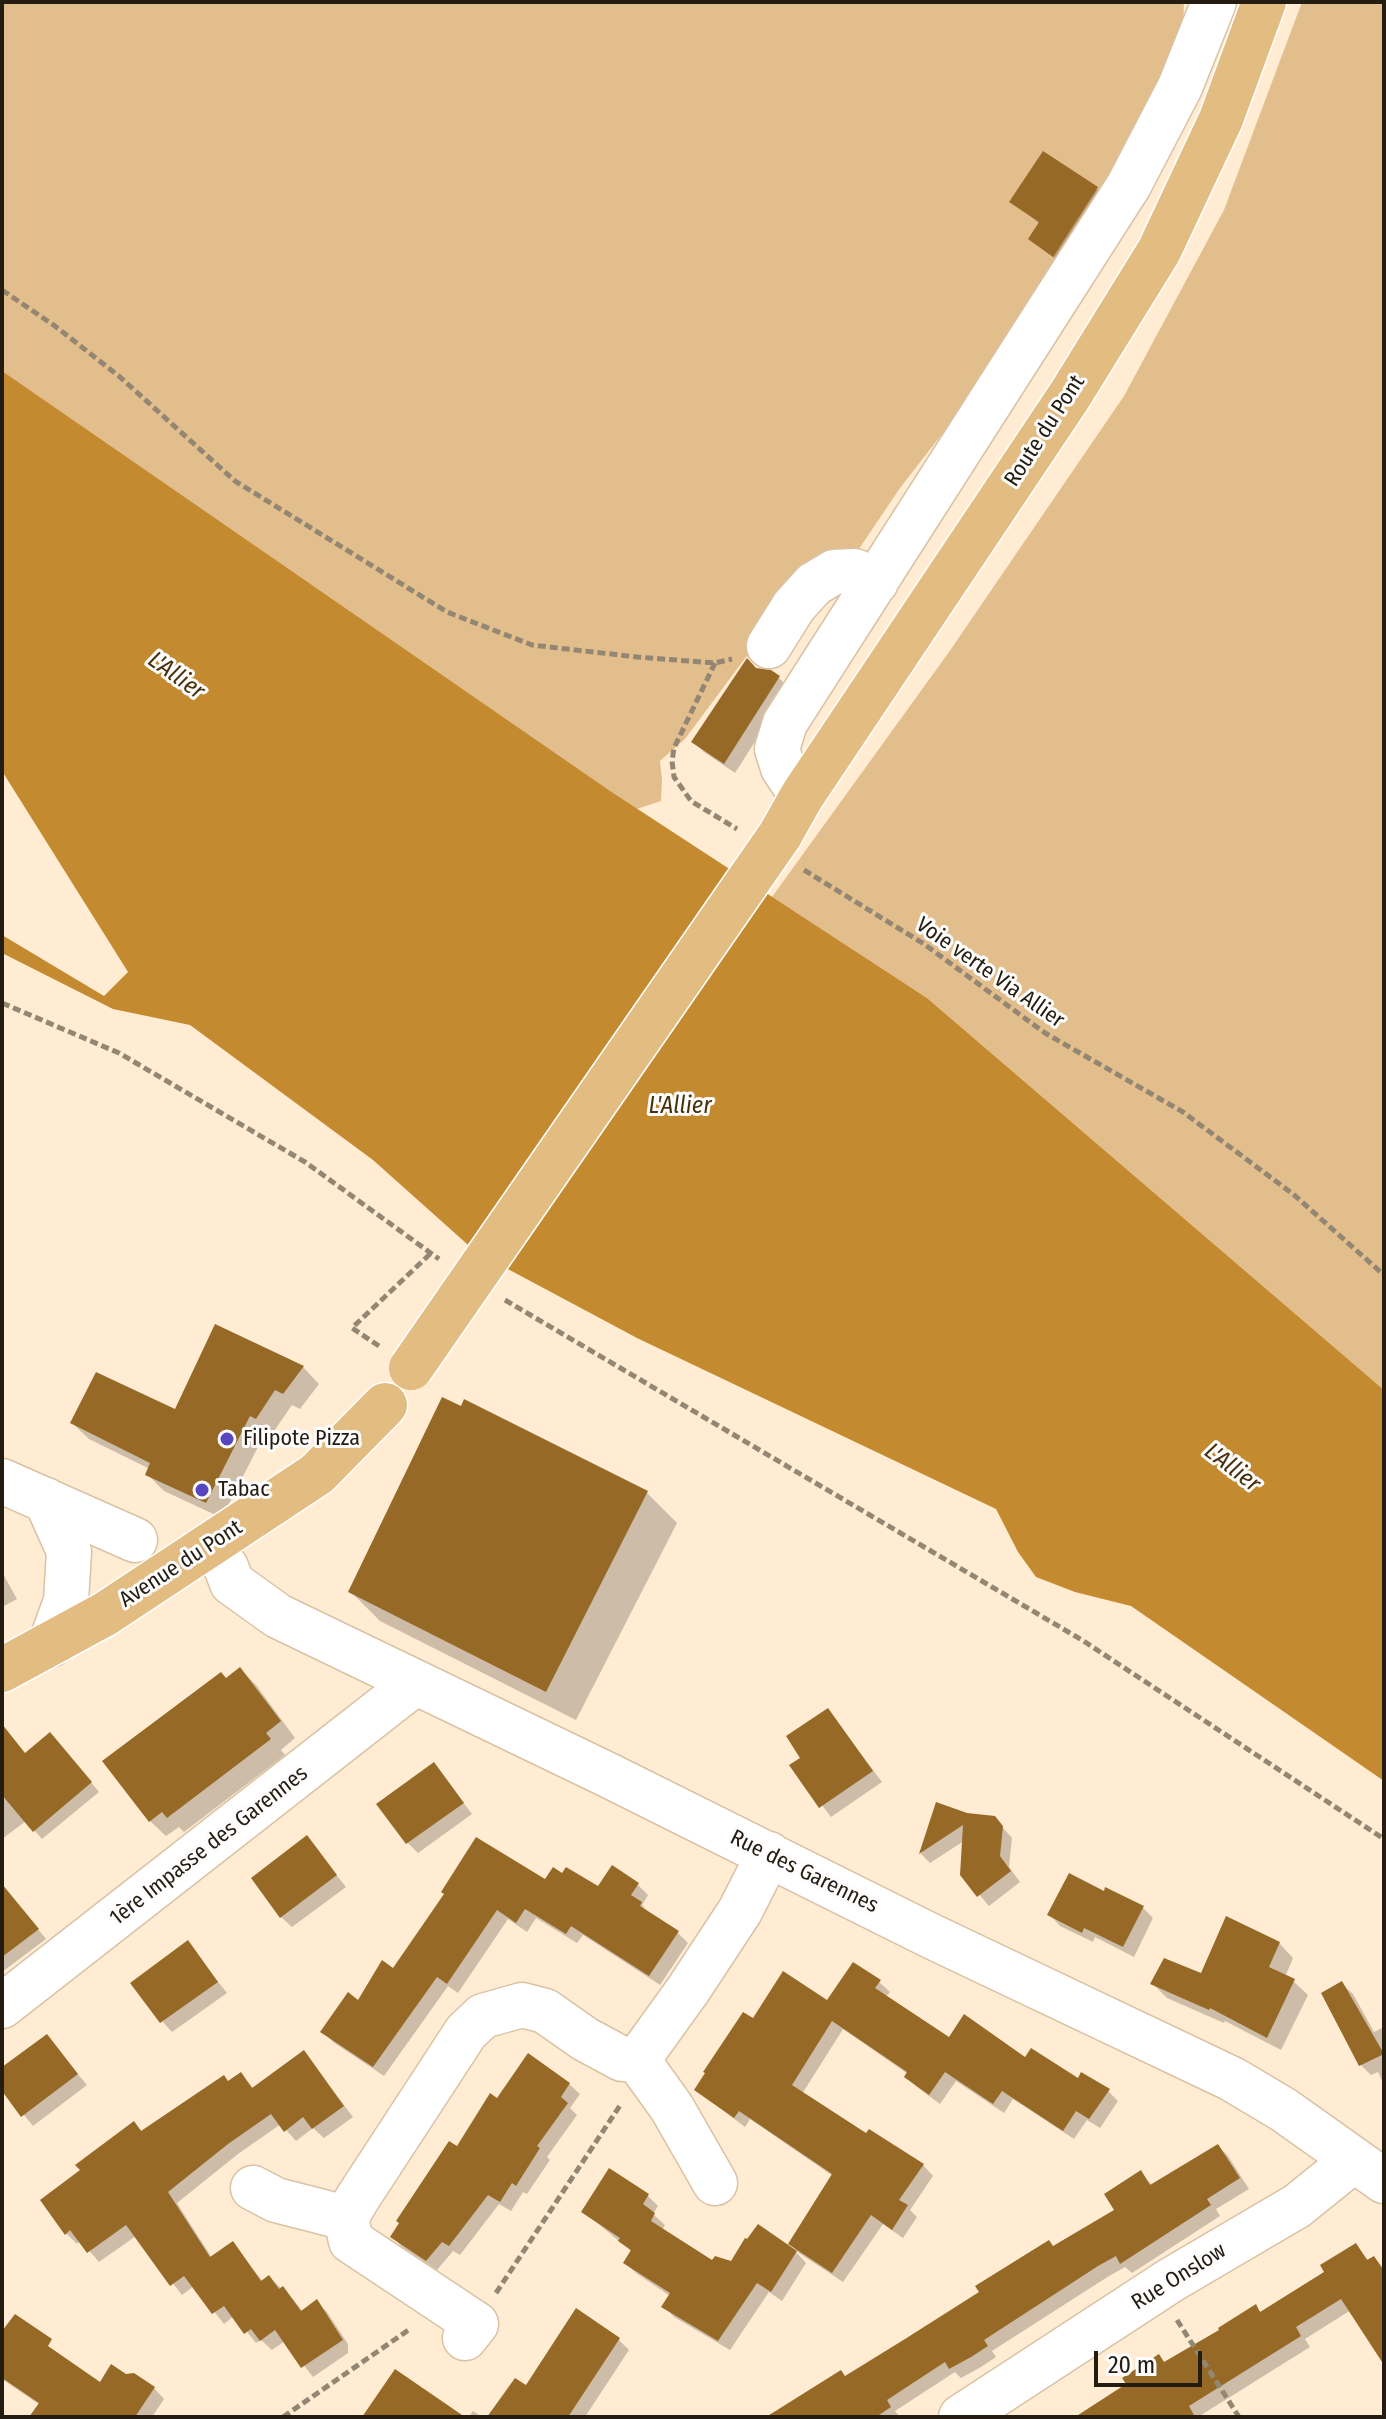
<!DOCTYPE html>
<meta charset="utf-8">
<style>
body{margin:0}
#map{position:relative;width:1386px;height:2419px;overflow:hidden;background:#ffecd3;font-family:"Fira Sans Condensed",sans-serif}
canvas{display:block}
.frame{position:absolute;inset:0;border:4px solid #241c10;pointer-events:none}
.scale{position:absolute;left:1094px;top:2351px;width:108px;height:36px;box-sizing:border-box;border:4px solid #241c10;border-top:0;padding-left:10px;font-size:24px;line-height:28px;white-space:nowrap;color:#241c10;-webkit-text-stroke:6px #fcfcfc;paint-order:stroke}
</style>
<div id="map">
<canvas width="1386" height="2419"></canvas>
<div class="frame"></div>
<div class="scale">20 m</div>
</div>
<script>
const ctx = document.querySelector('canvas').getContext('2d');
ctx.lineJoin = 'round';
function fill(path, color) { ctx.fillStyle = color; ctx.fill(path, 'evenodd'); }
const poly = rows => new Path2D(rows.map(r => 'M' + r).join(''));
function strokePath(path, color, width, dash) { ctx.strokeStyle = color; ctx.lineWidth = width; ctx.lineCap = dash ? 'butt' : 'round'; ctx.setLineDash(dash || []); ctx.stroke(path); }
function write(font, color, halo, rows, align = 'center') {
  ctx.font = font + ' "Fira Sans Condensed",sans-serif'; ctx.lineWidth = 6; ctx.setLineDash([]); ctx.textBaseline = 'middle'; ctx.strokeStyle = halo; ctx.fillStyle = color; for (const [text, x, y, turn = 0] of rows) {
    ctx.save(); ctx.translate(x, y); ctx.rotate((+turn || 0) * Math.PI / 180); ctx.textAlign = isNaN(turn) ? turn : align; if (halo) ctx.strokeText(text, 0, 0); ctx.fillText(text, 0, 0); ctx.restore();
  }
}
const green = poly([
 [2,2,1184,2,1182,53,1026,326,900,488,836,583,778,643,746,657,685,739,660,761,662,780,661,801,621,814,2,424],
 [1302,2,1384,2,1384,1390,927,998,772,897,949,652,1124,396,1224,210]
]);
const water = poly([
 [2,371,610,791,927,998,1384,1390,1384,1781,1131,1606,1075,1592,1036,1577,1018,1552,996,1509,637,1338,476,1252,373,1160,190,1025,113,1009,2,953,2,935,104,996,128,972,2,771]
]);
const shadow = poly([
 [1097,189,1107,200,1065,266,1030,239,1040,224,1012,201],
 [756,669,778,677,789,688,735,773,704,752,694,742],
 [216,1327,303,1367,319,1384,300,1409,292,1405,272,1434,266,1431,222,1518,164,1491,147,1474,150,1469,89,1439,72,1423,176,1411],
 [647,1493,677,1523,576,1720,380,1621,350,1591],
 [2,1572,17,1599,2,1607],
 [240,1669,256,1685,295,1738,281,1750,285,1755,184,1832,179,1827,166,1836,150,1821,226,1680],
 [828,1710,882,1782,831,1817,792,1766,803,1759],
 [58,1742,99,1792,42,1839,26,1821,2,1839,2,1747,26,1754],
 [434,1765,472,1814,418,1853,407,1842],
 [938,1804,967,1815,994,1818,1012,1838,1009,1867,1020,1882,989,1906,962,1874,964,1841,930,1863,921,1854],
 [307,1838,346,1887,292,1927,281,1917],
 [545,1882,598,1889,638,1885,648,1895,642,1905,650,1915,678,1933,688,1943,660,1985,583,1935,577,1943,536,1918,527,1932,508,1919,458,1993,448,1986,384,2076,333,2042,323,2031,394,1971,446,1894],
 [1105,1894,1143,1908,1153,1918,1134,1957,1095,1937,1093,1942,1060,1926,1050,1915],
 [2,1903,18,1905,46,1939,2,1972],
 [187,1943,227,1993,172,2032,162,2021],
 [1279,1943,1293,1958,1285,1977,1293,1981,1308,1995,1281,2050,1225,2021,1224,2023,1167,1998,1153,1984,1202,1976],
 [879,1982,890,1992,886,1997,949,2040,1026,2059,1108,2091,1118,2101,1100,2128,1087,2120,1074,2139,1013,2099,1004,2113,956,2081,940,2104,917,2087,906,2077,908,2074,843,2029,802,2094,867,2135,923,2165,933,2176,910,2210,917,2217,903,2238,883,2224,843,2282,799,2253,790,2244,833,2176,750,2119,745,2127,696,2090,753,2021,827,2003],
 [1342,1984,1353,1994,1374,2032,1384,2027,1384,2085,1378,2072,1371,2075,1361,2065],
 [47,2037,87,2085,33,2126,2,2088,2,2070],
 [304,2053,353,2117,324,2138,313,2128,296,2141,281,2124,238,2154,177,2203,212,2258,233,2243,263,2282,269,2277,293,2299,303,2312,317,2302,327,2312,348,2344,348,2353,313,2377,285,2341,272,2350,261,2340,256,2343,234,2316,224,2324,194,2286,182,2295,136,2236,99,2262,80,2240,77,2244,67,2234,43,2200,82,2171,134,2123,143,2132,241,2074,254,2089],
 [569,2084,580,2094,570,2108,577,2115,547,2157,550,2160,527,2194,523,2192,511,2211,499,2204,460,2255,453,2251,437,2270,402,2247,392,2236,497,2100],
 [1218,2146,1228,2156,1249,2189,1216,2209,1220,2216,1132,2273,1125,2267,1109,2276,992,2351,996,2357,981,2367,961,2378,955,2372,895,2411,900,2417,769,2417,846,2378,1117,2210,1141,2173,1153,2186],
 [648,2196,658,2206,653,2214,665,2225,662,2230,713,2263,732,2263,758,2227,797,2253,806,2263,782,2301,769,2292,730,2350,674,2317,664,2306,670,2296,636,2273,625,2263,632,2252,583,2211],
 [1356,2245,1369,2261,1374,2258,1384,2268,1384,2359,1351,2310,1305,2339,1310,2347,1198,2417,1078,2417,1128,2385,1159,2357,1166,2363,1221,2331,1255,2307,1262,2313,1327,2272],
 [2,2329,51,2362,101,2384,154,2388,164,2399,152,2417,36,2417,40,2405,2,2379],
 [618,2339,629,2350,585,2417,489,2417,527,2387],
 [473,2411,482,2417,469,2417]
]);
const building = poly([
 [1043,151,1098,187,1053,257,1028,239,1039,222,1009,202],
 [747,658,756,668,771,670,780,676,724,764,691,742],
 [215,1324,304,1366,283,1394,275,1390,256,1419,250,1416,206,1503,145,1475,150,1463,70,1423,96,1372,175,1409],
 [442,1397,461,1406,464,1399,648,1491,546,1692,348,1592],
 [240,1667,281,1721,266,1733,271,1739,167,1818,162,1812,149,1822,102,1761,221,1672,226,1678],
 [828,1708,873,1771,819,1808,789,1765,800,1758,786,1736],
 [2,1724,25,1753,50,1732,92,1782,33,1832,2,1795],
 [434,1762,464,1803,406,1844,376,1804],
 [936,1802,967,1813,995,1816,1003,1826,1000,1856,1011,1871,977,1897,960,1875,963,1825,919,1854],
 [307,1835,337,1875,280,1918,251,1878],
 [476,1837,545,1879,553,1867,562,1873,566,1867,598,1886,612,1865,639,1883,631,1895,642,1902,640,1906,679,1931,649,1976,571,1926,566,1934,525,1909,516,1923,497,1910,447,1984,437,1977,373,2067,320,2032,348,1992,358,2000,382,1960,393,1968,444,1894,441,1892],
 [1069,1873,1104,1891,1105,1887,1144,1906,1123,1947,1084,1928,1082,1933,1047,1915],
 [2,1884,39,1929,2,1957],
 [1226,1916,1280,1942,1269,1967,1295,1979,1267,2038,1210,2008,1209,2010,1150,1984,1164,1958,1201,1973],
 [188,1940,218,1982,160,2023,130,1983],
 [853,1962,881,1980,875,1988,949,2037,964,2014,1025,2057,1031,2048,1078,2078,1081,2072,1110,2089,1089,2119,1076,2111,1063,2131,1002,2091,993,2104,945,2072,929,2095,904,2077,907,2072,832,2021,792,2085,866,2133,869,2129,924,2164,899,2200,908,2205,892,2230,871,2215,832,2273,788,2244,832,2174,739,2111,734,2118,694,2090,705,2073,703,2072,743,2012,753,2018,783,1971,827,2000],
 [1342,1981,1384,2054,1359,2066,1321,1993],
 [47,2034,78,2074,21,2117,2,2091,2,2067],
 [304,2050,344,2106,312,2129,303,2117,284,2132,271,2114,228,2144,168,2192,210,2257,233,2241,261,2281,269,2275,279,2289,283,2286,301,2311,317,2299,343,2340,301,2368,275,2330,260,2341,251,2329,244,2334,224,2306,212,2314,184,2276,170,2286,126,2225,87,2253,70,2230,65,2235,40,2200,80,2170,75,2165,134,2121,141,2131,224,2075,228,2081,241,2072,252,2088],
 [528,2053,570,2083,561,2097,568,2103,537,2146,540,2148,516,2186,512,2183,500,2202,488,2195,449,2246,442,2242,426,2261,390,2237,399,2223,396,2221,449,2141,457,2146,490,2093,497,2098],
 [1218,2144,1240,2178,1207,2199,1211,2205,1120,2264,1116,2256,1098,2266,984,2340,988,2346,971,2357,949,2369,945,2362,887,2400,891,2407,876,2417,766,2417,841,2370,845,2376,905,2339,979,2292,975,2286,1049,2240,1053,2246,1114,2210,1104,2194,1141,2170,1150,2185],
 [609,2168,649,2194,643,2204,655,2213,651,2221,712,2260,715,2256,731,2261,745,2238,747,2239,758,2224,797,2251,771,2292,757,2283,718,2341,661,2307,670,2293,623,2263,631,2250,618,2241,620,2238,581,2212],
 [1356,2243,1367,2260,1374,2256,1384,2271,1384,2365,1341,2299,1296,2327,1301,2336,1189,2406,1195,2417,1075,2417,1126,2384,1122,2378,1159,2354,1164,2362,1219,2330,1218,2328,1256,2304,1260,2312,1324,2272,1320,2265],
 [576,2308,620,2338,568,2417,487,2417,515,2378,526,2385],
 [15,2314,52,2339,48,2346,100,2382,111,2364,126,2374,134,2373,155,2387,135,2417,29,2417,39,2403,2,2378,2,2331],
 [395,2369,465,2417,362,2417]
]);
const path = poly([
 [2,290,55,326,120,377,235,481,447,612,532,645,637,657,715,663,732,659],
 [715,663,674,748,672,761,674,777,691,801,737,829],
 [804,870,924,944,1045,1033,1183,1112,1293,1194,1384,1275],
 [2,1003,119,1053,305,1162,439,1259],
 [505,1300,1082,1640,1384,1839],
 [379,1346,352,1328,430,1254],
 [496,2293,621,2104],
 [1177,2320,1239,2417],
 [283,2417,410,2329]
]);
const minor = poly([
 [769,646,794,606,814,584,834,572,855,571,876,582],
 [802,796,783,768,777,749,785,723,1129,185,1180,87,1214,2],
 [2,1481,135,1540],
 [46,1500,69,1551,66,1601,50,1645],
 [226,1567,232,1583,278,1616,608,1775,931,1936,1232,2079,1284,2110,1384,2181],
 [2,2006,414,1684],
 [639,2058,644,2069,672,2108,715,2183],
 [253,2188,276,2200,346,2218],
 [465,2338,476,2324,351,2241,346,2218,357,2199,466,2032,483,2016,522,2005,545,2011,585,2039,622,2059,639,2058,688,1990,740,1911,769,1854],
 [961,2417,1171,2280,1297,2206,1354,2160]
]);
const major = poly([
 [780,835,802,796,1070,395,1159,251,1221,119,1264,2],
 [2,1670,105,1614,317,1474,385,1405]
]);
const majorBridge = poly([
 [411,1368,780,835]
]);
const markers = [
 [227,1439,8,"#5746be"],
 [202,1490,8,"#5746be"]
];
const streetNames = [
 ["Route du Pont",1045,431,-57],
 ["Voie verte Via Allier",990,973,35],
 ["Avenue du Pont",181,1564,-33],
 ["1ère Impasse des Garennes",209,1846,-38],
 ["Rue des Garennes",804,1872,26],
 ["Rue Onslow",1179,2277,-32]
];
const poiNames = [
 ["Filipote Pizza",243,1439],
 ["Tabac",218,1490]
];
const waterNames = [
 ["L'Allier",176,676,36],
 ["L'Allier",680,1106],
 ["L'Allier",1232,1468,38]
];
fill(green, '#e3be8d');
fill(water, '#c48a30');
fill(shadow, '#0003');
fill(building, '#966926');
strokePath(minor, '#dac2a4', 47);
strokePath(major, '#fff', 47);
strokePath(path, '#938673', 5, [8, 4]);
strokePath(minor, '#fff', 44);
strokePath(major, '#e2bc80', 44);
strokePath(majorBridge, '#fff', 47, []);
strokePath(majorBridge, '#e2bc80', 44);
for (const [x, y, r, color] of markers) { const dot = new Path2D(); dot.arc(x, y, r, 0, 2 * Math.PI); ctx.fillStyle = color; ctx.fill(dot); strokePath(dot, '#fcfcfc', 3); }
write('22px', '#241c10', '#fcfcfc', streetNames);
write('22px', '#241c10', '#fcfcfc', poiNames, 'left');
write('italic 24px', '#48300a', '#fcfcfc', waterNames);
</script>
